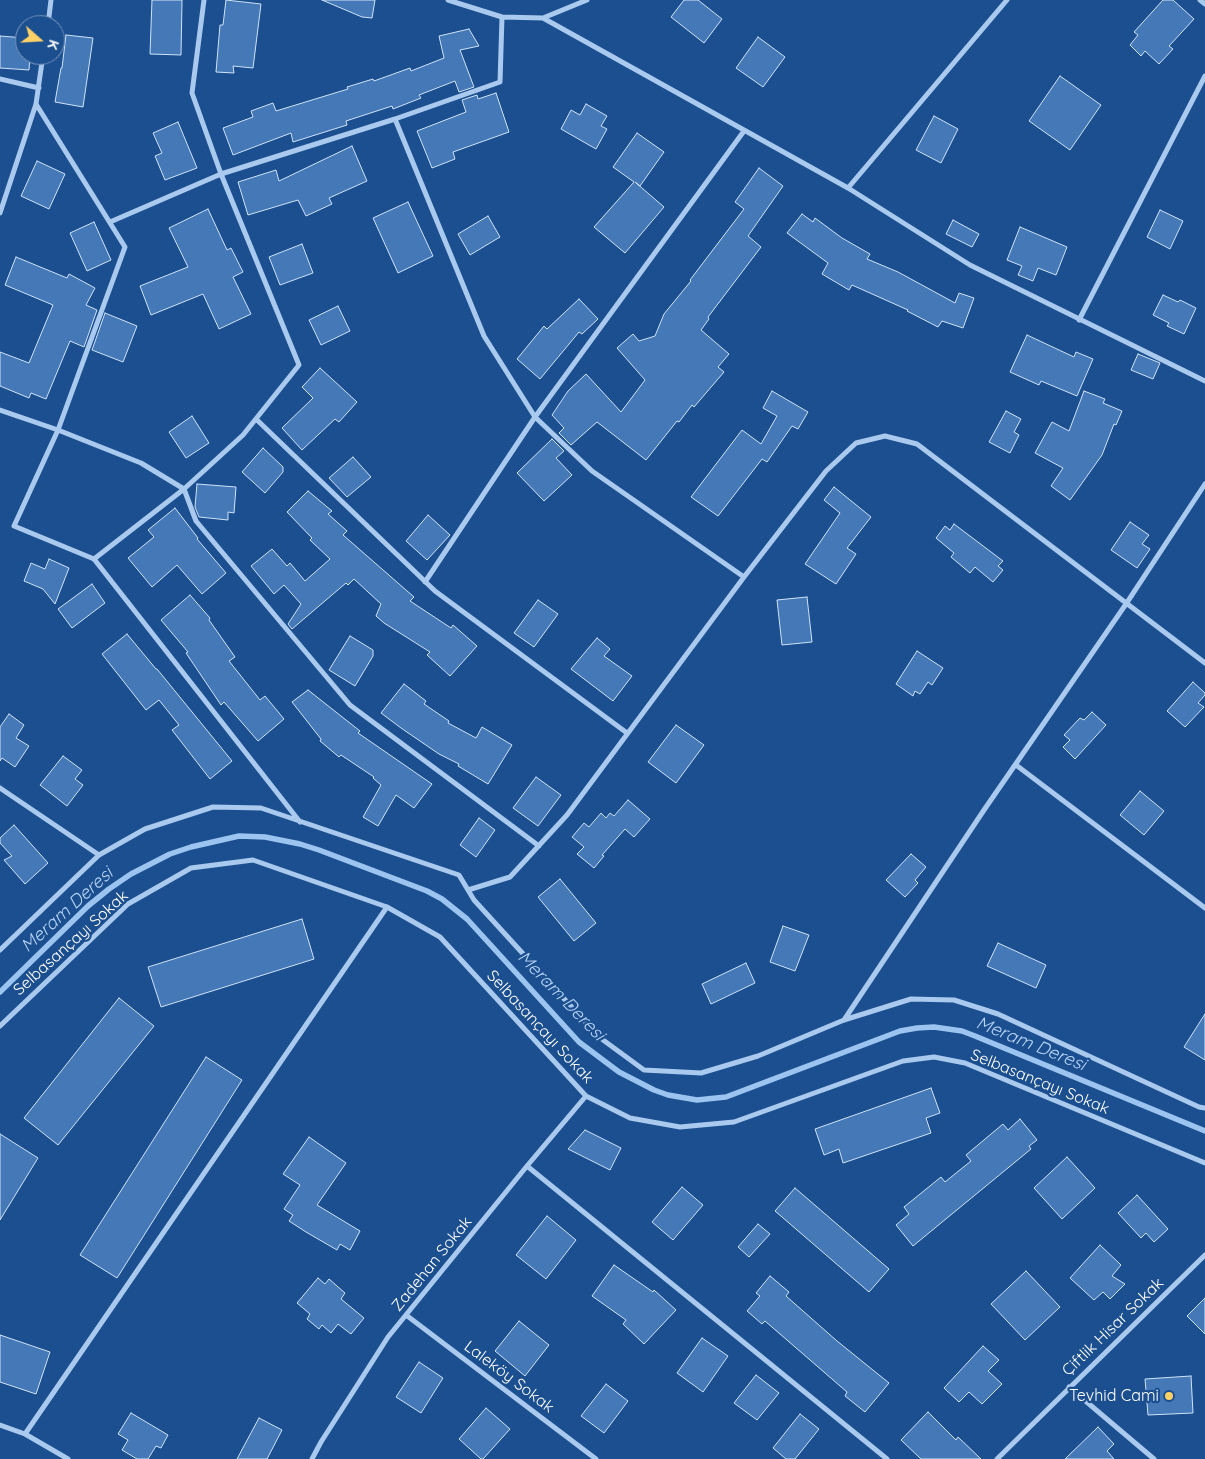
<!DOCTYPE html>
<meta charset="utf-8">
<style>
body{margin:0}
#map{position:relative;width:1205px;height:1459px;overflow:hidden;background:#1b4f8f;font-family:Quicksand,sans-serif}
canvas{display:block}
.north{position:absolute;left:15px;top:15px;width:50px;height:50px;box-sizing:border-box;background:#1b4f8f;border:1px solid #7695bc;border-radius:50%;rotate:109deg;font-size:14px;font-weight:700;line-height:20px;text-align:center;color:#fff}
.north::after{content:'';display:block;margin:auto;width:18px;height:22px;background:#ffd166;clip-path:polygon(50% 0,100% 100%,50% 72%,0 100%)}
</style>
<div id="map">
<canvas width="1205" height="1459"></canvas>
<div class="north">K</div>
</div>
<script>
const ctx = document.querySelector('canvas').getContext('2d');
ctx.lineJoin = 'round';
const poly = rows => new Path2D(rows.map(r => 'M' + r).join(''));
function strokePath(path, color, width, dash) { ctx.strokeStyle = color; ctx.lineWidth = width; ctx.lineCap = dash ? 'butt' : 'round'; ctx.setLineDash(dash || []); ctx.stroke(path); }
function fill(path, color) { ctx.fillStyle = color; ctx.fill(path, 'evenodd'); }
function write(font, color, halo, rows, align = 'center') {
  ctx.font = font + ' Quicksand,sans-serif'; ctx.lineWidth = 4.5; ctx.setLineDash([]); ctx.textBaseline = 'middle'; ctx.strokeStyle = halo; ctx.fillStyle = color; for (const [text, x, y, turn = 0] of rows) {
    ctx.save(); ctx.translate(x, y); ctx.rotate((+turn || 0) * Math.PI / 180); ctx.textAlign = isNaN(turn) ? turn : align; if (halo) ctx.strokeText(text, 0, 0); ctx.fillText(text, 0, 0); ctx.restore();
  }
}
const stream = poly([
 [0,992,88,906,109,889,131,874,170,854,191,847,239,836,265,837,300,844,319,850,427,891,442,899,467,919,579,1042,619,1072,654,1090,668,1095,697,1100,726,1097,900,1031,917,1028,934,1027,962,1031,975,1036,1205,1131]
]);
const building = poly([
 [152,0,182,0,181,55,150,54,152,0],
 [226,0,261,4,253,68,233,66,234,73,216,72,220,25,223,25,226,0],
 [322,0,375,0,372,18,362,17,322,0],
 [684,0,698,0,722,19,704,43,671,17,684,0],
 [1163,0,1173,0,1194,19,1169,46,1173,49,1159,64,1145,51,1141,56,1130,45,1138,35,1134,32,1163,0],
 [469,29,479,46,460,50,474,87,459,92,455,81,419,95,421,98,393,109,392,106,346,121,347,125,293,142,291,133,233,155,223,128,253,117,251,111,273,103,276,111,348,89,347,87,373,79,374,81,410,68,411,71,444,58,439,36,469,29],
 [66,35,93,38,83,107,55,102,61,68,62,68,66,35],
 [0,36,25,38,25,55,30,55,29,70,0,68,0,36],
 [758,37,785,57,763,87,736,68,758,37],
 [1060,76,1101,105,1070,150,1029,121,1060,76],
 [496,93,509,132,453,152,455,159,432,168,417,131,466,112,462,100,477,95,478,99,496,93],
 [586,104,607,116,601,126,607,129,596,149,561,129,571,110,580,115,586,104],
 [934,116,958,129,941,163,916,150,934,116],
 [178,122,197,168,165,180,155,156,162,153,153,133,178,122],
 [637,133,664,152,640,186,635,182,664,207,625,253,594,227,634,182,613,167,637,133],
 [352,146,367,181,329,198,332,204,306,216,298,200,248,215,238,182,276,170,279,181,352,146],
 [37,161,65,174,49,209,21,196,37,161],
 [759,168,783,186,748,236,761,247,708,317,709,319,701,330,729,354,718,367,724,372,694,407,692,405,679,422,677,421,646,460,597,422,571,445,559,433,564,428,552,415,568,391,586,374,621,412,645,380,617,348,633,334,639,341,655,336,664,314,691,281,690,280,744,209,735,202,759,168],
 [408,202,433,256,398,273,373,218,408,202],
 [208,209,227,250,231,248,243,272,233,277,251,314,219,329,203,294,151,315,140,286,188,267,169,228,208,209],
 [1160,210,1183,221,1170,249,1147,237,1160,210],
 [802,214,813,222,815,218,842,238,870,254,867,259,898,272,955,303,959,293,974,298,963,328,942,321,938,327,907,311,908,310,852,285,849,290,822,274,828,263,787,233,802,214],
 [488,216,500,237,470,255,458,234,488,216],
 [953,220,979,234,972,247,946,234,953,220],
 [94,222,111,260,87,271,70,233,94,222],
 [1020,227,1067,247,1056,275,1038,268,1033,281,1018,275,1022,266,1007,260,1020,227],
 [302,244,313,273,280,285,269,257,302,244],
 [16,257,67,278,69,274,95,288,86,305,97,310,84,347,70,341,46,399,31,393,29,398,0,386,0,352,29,363,53,305,5,285,16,257],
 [1163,295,1178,302,1180,300,1196,308,1184,334,1167,326,1169,323,1153,315,1163,295],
 [579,299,598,319,582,334,579,332,540,379,517,359,544,326,547,329,579,299],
 [338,306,350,331,321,345,309,320,338,306],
 [105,313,137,326,123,362,92,350,105,313],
 [1027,335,1074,357,1076,352,1093,359,1077,396,1041,381,1039,385,1010,372,1027,335],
 [1138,354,1160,363,1153,379,1131,370,1138,354],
 [320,368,357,402,339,422,335,419,302,450,282,428,313,398,302,387,320,368],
 [772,391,808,412,798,429,792,426,767,462,762,459,718,516,691,497,742,430,761,444,777,416,763,408,772,391],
 [1084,391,1105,399,1103,403,1122,411,1116,425,1114,424,1102,455,1070,500,1051,486,1063,468,1035,453,1052,422,1069,431,1084,391],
 [1006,411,1021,419,1014,432,1019,435,1010,453,989,442,1006,411],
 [192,416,209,443,186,458,169,432,192,416],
 [552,439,564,451,556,458,572,475,544,501,517,473,552,439],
 [263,448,283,467,283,472,265,493,242,472,263,448],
 [353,457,371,477,347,497,329,478,353,457],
 [197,484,236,487,234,513,228,512,228,520,199,517,195,507,197,484],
 [834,487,871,517,847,548,856,554,836,584,805,564,840,513,824,500,834,487],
 [308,491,332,511,328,514,347,531,343,535,414,597,410,601,451,628,453,625,477,646,450,676,427,655,430,652,384,623,376,616,381,604,354,579,348,585,346,583,292,629,288,624,301,604,284,585,274,594,251,566,272,549,287,566,290,563,305,581,330,559,310,540,312,538,287,512,308,491],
 [175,508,198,538,197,539,226,573,202,594,177,565,152,587,128,558,154,537,148,530,175,508],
 [428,515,450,535,427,560,406,541,428,515],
 [1130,522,1149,535,1142,544,1150,549,1137,568,1111,550,1130,522],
 [954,524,1003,561,998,566,1003,570,993,582,975,567,970,573,951,557,954,553,936,538,945,526,950,530,954,524],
 [49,559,69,568,55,604,43,589,24,581,31,563,45,569,49,559],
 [92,584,105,603,72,628,58,609,92,584],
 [190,595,210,618,209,620,235,657,229,661,260,700,265,696,284,719,258,741,224,702,221,705,186,653,188,652,161,620,190,595],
 [807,597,812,642,782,645,777,600,807,597],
 [538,600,558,614,534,647,514,633,538,600],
 [127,634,156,669,157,669,232,761,210,779,172,730,179,725,159,700,146,710,102,654,127,634],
 [350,636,373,650,373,656,355,686,329,670,350,636],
 [597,638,610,649,604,656,632,676,613,701,571,669,597,638],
 [917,651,943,668,932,685,928,682,920,694,915,691,913,696,896,684,917,651],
 [1193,682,1205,693,1205,695,1198,703,1204,707,1185,727,1167,711,1193,682],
 [404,684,426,701,424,704,449,721,448,723,476,738,482,727,512,745,488,784,458,766,459,764,439,754,401,728,381,713,404,684],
 [308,690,360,731,358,733,432,784,414,808,396,795,378,826,363,817,381,785,373,778,374,777,341,755,339,757,320,741,321,739,292,702,308,690],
 [1092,712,1106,725,1075,759,1063,747,1070,740,1064,735,1080,718,1084,720,1092,712],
 [9,714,24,725,16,738,29,746,15,767,2,758,0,761,0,727,9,714],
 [676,725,704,745,676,783,648,762,676,725],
 [63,756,82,770,75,779,83,785,67,806,40,785,63,756],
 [536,777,561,795,538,826,513,808,536,777],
 [1140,791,1164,811,1144,835,1120,815,1140,791],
 [628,800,650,819,634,837,625,829,602,855,604,856,594,868,577,854,584,847,572,837,584,823,589,827,601,813,606,818,610,813,614,816,628,800],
 [479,818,495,830,476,857,460,845,479,818],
 [14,825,48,863,25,884,4,860,12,856,0,843,0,838,14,825],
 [911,854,926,867,915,880,918,883,905,897,886,880,911,854],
 [560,879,596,923,574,941,538,897,560,879],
 [302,919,314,959,161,1007,148,967,302,919],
 [783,926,809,935,795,971,770,962,783,926],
 [998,943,1046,965,1036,988,987,966,998,943],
 [746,963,755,983,711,1004,702,984,746,963],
 [119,998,154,1026,58,1145,24,1118,119,998],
 [1205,1014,1205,1060,1184,1047,1205,1014],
 [206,1057,242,1080,117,1278,80,1255,206,1057],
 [931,1088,940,1113,926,1118,931,1133,843,1163,839,1149,824,1155,815,1129,931,1088],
 [1020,1119,1037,1140,1029,1146,1031,1149,913,1246,896,1225,909,1214,904,1207,941,1177,945,1182,971,1161,966,1155,1003,1124,1008,1130,1020,1119],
 [585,1130,621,1148,610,1170,568,1149,585,1130],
 [0,1134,38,1158,0,1220,0,1134],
 [309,1137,346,1163,317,1205,360,1231,350,1250,340,1244,337,1250,306,1232,289,1221,293,1215,284,1209,300,1185,283,1174,309,1137],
 [1067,1157,1095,1188,1062,1219,1034,1188,1067,1157],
 [682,1187,703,1205,673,1240,652,1222,682,1187],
 [795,1188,889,1269,869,1292,775,1211,795,1188],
 [1137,1195,1168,1229,1154,1242,1146,1233,1141,1238,1118,1213,1137,1195],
 [547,1216,576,1240,546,1279,516,1255,547,1216],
 [758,1224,770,1234,749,1257,738,1247,758,1224],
 [1100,1245,1121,1265,1112,1276,1125,1284,1110,1299,1103,1292,1094,1300,1070,1278,1100,1245],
 [614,1265,653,1292,654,1290,676,1310,644,1344,623,1324,626,1320,592,1296,614,1265],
 [1026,1271,1060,1307,1025,1340,991,1304,1026,1271],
 [770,1276,789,1292,786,1296,837,1341,889,1383,865,1412,845,1396,847,1392,765,1321,762,1324,747,1311,760,1296,756,1293,770,1276],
 [318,1278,325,1284,329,1279,345,1293,341,1299,364,1318,351,1334,338,1324,331,1333,322,1325,319,1329,307,1319,310,1314,297,1303,318,1278],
 [1205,1298,1205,1334,1187,1316,1205,1298],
 [519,1321,549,1345,525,1376,495,1351,519,1321],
 [0,1335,50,1352,36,1394,0,1382,0,1335],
 [702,1338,728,1356,703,1392,677,1373,702,1338],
 [983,1346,999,1360,988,1371,1002,1384,982,1404,969,1392,959,1402,944,1388,983,1346],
 [419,1362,443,1378,421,1413,396,1397,419,1362],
 [756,1375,779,1393,757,1420,734,1403,756,1375],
 [1191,1376,1193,1413,1148,1415,1145,1379,1191,1376],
 [606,1384,628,1401,604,1433,581,1416,606,1384],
 [486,1408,510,1429,483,1459,481,1459,459,1439,486,1408],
 [928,1412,956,1440,958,1437,981,1459,921,1459,901,1440,928,1412],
 [131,1413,168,1435,161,1448,156,1446,148,1459,137,1459,122,1450,128,1440,118,1434,131,1413],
 [800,1414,819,1429,795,1459,786,1459,773,1448,800,1414],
 [259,1418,282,1430,267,1459,237,1459,259,1418],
 [1098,1427,1114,1444,1107,1451,1114,1459,1065,1459,1098,1427]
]);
const street = poly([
 [448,0,502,17,543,18,587,0],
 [1200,0,1205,4],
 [543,18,848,188,970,265,1205,381],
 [48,25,51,0],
 [0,79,39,88],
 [36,104,125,247,58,430,14,526,94,559,300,822],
 [395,119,484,336,535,417,592,471,744,577],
 [848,188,1007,0],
 [0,213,36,104,43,55],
 [110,222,221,174,395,119,500,82,502,17],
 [1079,320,1205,76],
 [0,410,58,430,141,463,184,489,196,521,350,705,539,846],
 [256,419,435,591,627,733],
 [94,559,184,489,243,435,299,365,221,174,192,93,204,0],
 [425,582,535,417,744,131],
 [1016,765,1205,908],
 [0,788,99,855],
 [468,890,510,877,567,815,744,577,826,471,856,443,885,436,917,444,1205,663],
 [0,950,99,855,145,829,213,807,261,808,459,875,474,900,599,1037,644,1070,701,1073,758,1056,844,1020,911,999,954,1000,998,1014,1199,1107,1205,1108],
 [844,1020,984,810,1126,604,1205,484],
 [0,1026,128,904,191,868,253,860,387,907,440,937,586,1096,630,1118,680,1127,734,1122,903,1061,934,1057,965,1063,1205,1163],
 [527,1166,887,1459],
 [406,1315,596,1459],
 [1069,1387,1154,1459],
 [0,1425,25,1434,68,1459],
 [25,1434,387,907],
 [312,1459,321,1442,388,1337,527,1166,586,1096],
 [997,1459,1205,1255]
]);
const markers = [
 [1169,1396,5,"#ffd166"]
];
const streetNames = [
 ["Selbasançayı Sokak",71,943,-42],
 ["Selbasançayı Sokak",540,1027,47],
 ["Selbasançayı Sokak",1040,1082,22],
 ["Zadehan Sokak",432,1264,-51],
 ["Çiftlik Hisar Sokak",1113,1327,-44],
 ["Laleköy Sokak",509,1377,37]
];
const poiNames = [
 ["Tevhid Cami",1159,1396]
];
const waterNames = [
 ["Meram Deresi",67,910,-42],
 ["Meram Deresi",561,996,46],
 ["Meram Deresi",1031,1044,22]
];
strokePath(stream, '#9cc4f0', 5.5);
fill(building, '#4478b7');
strokePath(building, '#cfe3fa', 1);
strokePath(street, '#a9c9ee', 5);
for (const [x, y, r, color] of markers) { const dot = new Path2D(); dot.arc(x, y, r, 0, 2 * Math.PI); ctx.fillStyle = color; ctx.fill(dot); strokePath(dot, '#1b4f8f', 2); }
write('16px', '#fff', '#1b4f8f', streetNames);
write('16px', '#fff', '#1b4f8f', poiNames, 'right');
write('italic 18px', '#b5d3f5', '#1b4f8f', waterNames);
</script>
